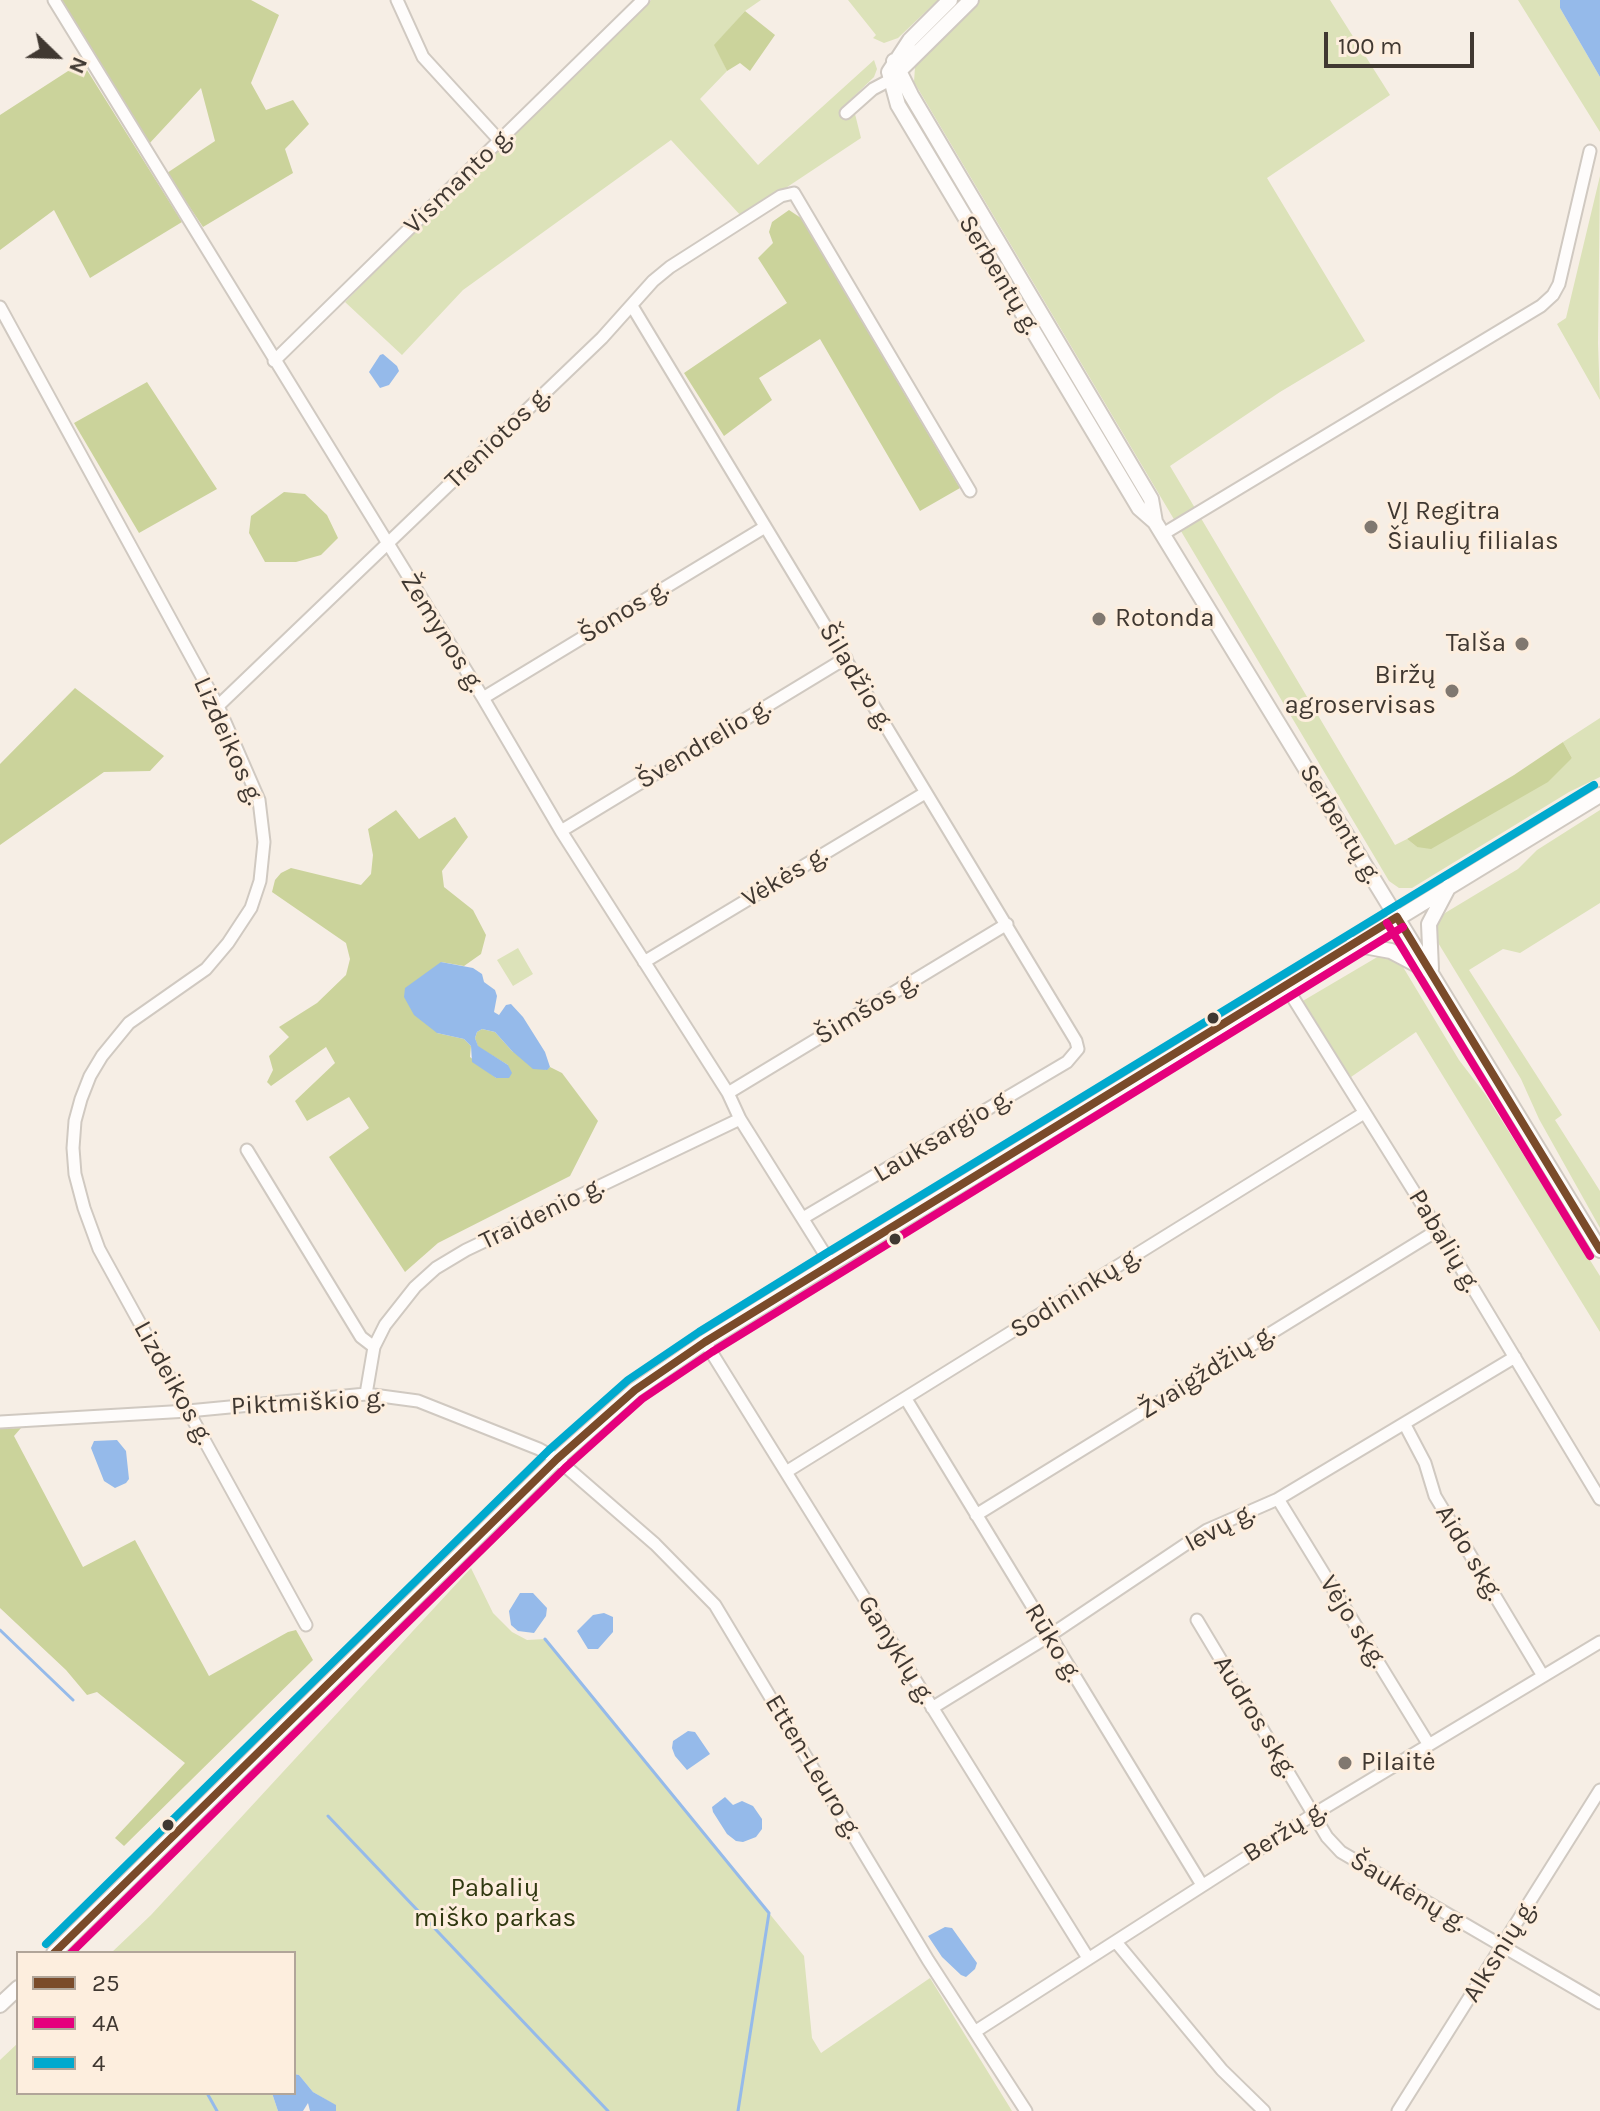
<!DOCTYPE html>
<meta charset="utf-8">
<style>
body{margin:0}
#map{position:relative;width:1600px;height:2111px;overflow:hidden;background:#f6eee5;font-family:Karla,sans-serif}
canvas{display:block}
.legend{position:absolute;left:16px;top:1951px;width:280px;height:144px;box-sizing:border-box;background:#fdeede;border:2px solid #b1a599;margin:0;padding:10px 14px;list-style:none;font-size:24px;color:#403831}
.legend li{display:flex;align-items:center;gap:16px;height:40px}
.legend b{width:40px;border:2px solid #b1a599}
.north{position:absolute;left:16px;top:16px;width:80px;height:80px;-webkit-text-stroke:6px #fdeede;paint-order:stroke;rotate:113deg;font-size:22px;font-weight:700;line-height:32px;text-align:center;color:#403831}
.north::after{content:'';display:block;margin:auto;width:28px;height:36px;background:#403831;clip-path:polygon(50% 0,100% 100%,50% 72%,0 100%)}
.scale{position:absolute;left:1324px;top:32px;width:150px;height:36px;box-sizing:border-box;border:4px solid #403831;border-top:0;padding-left:10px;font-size:24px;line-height:28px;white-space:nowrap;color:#403831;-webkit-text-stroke:6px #fdeede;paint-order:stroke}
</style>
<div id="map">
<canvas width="1600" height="2111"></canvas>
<ul class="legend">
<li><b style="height:10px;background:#7a4b2a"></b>25</li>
<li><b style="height:10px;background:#e5007d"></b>4A</li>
<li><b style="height:10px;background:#00a9ce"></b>4</li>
</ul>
<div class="north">N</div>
<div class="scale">100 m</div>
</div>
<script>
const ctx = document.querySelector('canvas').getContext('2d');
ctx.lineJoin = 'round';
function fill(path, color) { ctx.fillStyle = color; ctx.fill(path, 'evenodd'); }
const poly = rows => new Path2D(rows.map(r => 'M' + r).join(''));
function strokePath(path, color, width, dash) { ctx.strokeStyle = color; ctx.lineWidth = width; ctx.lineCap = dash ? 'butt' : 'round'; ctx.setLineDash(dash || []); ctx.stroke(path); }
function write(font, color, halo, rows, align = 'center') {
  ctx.font = font + ' Karla,sans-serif'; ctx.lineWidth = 6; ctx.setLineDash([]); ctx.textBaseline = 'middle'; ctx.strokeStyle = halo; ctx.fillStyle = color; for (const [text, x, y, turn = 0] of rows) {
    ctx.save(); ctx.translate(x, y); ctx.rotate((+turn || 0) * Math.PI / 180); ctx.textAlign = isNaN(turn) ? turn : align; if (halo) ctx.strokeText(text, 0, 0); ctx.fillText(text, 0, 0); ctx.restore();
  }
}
const green = poly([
 [651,0,761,0,745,11,715,45,727,71,700,99,758,165,874,60,877,69,874,77,846,104,855,114,861,138,742,217,671,140,463,290,402,355,345,302,547,99],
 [848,0,938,0,898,38,884,43,873,38,876,35],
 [980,0,1330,0,1390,95,1267,178,1365,341,1280,392,1170,466,1395,845,1407,839,1417,847,1572,758,1563,742,1600,718,1600,777,1569,792,1412,888,1399,888,1389,881,914,82,915,67,919,61],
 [1518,0,1560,0,1560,8,1600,77,1600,132],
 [1600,176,1598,343,1600,400,1557,324,1566,318],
 [1600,810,1600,903,1520,953,1503,949,1469,970,1562,1115,1555,1120,1600,1191,1600,1228,1539,1119,1521,1079,1437,941,1436,931,1438,922,1445,913,1518,869,1537,850],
 [518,948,533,974,513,986,497,960],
 [1379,956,1391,959,1403,967,1459,1060,1485,1094,1600,1276,1600,1332,1416,1032,1351,1077,1301,1002],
 [471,1568,493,1613,512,1632,527,1640,545,1639,804,1956,812,2038,821,2053,930,1978,1012,2111,336,2111,335,2105,313,2092,299,2075,294,2074,294,1953,111,1953,151,1915],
 [18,2043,18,2093,272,2093,278,2111,0,2111,0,2060]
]);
const forest = poly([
 [61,0,251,0,279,15,251,83,266,110,293,100,309,124,285,149,293,173,203,227,167,173,215,141,201,88,148,145],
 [745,11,775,35,750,71,740,63,727,71,714,45],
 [82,62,182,222,90,278,54,210,0,250,0,115],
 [789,210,801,218,960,488,920,511,820,339,759,378,772,400,724,436,684,373,787,303,758,258,773,243,769,232,772,222],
 [147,382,217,489,139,533,74,423],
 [284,492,305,494,327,515,338,538,321,555,296,562,265,562,249,533,251,516],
 [75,688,164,756,150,771,104,772,0,845,0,764],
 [1563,742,1572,758,1548,782,1431,849,1417,847,1407,839,1514,775],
 [396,810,419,839,455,817,468,837,442,871,444,887,473,910,486,935,481,954,464,966,441,962,437,1033,464,1039,471,1046,470,1057,496,1078,509,1078,508,1065,478,1047,475,1038,477,1032,482,1029,495,1032,512,1051,546,1070,550,1067,562,1073,598,1121,570,1176,438,1243,405,1272,329,1157,369,1128,349,1097,307,1121,295,1101,335,1063,326,1047,271,1086,267,1082,273,1070,269,1056,289,1037,279,1027,317,1003,346,975,350,959,346,943,272,892,275,880,281,873,291,868,361,885,371,874,373,855,368,829],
 [21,1428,14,1436,83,1567,135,1540,209,1676,288,1632,296,1630,313,1660,124,1846,115,1838,185,1763,97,1692,87,1695,66,1670,0,1608,0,1429]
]);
const water = poly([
 [1560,0,1600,0,1600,77,1560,8],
 [383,354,397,366,399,371,389,385,380,388,369,372,380,355],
 [441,962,473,968,482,974,484,982,495,990,497,996,494,1012,499,1015,506,1005,511,1004,523,1017,545,1052,550,1067,547,1070,533,1069,512,1051,495,1032,482,1029,477,1032,475,1038,478,1046,508,1065,512,1073,509,1078,496,1078,472,1062,471,1046,464,1039,437,1033,414,1015,404,997,405,988],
 [117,1440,126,1451,129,1479,126,1483,115,1488,104,1481,91,1448,94,1441],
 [520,1593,533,1593,547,1608,546,1616,534,1633,518,1631,511,1625,509,1611],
 [604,1613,613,1617,613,1632,598,1649,588,1649,577,1631,593,1615],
 [688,1731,695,1732,710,1754,687,1770,675,1756,672,1748,673,1741],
 [725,1797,733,1805,742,1801,753,1806,762,1819,762,1829,756,1837,743,1842,736,1841,727,1834,713,1812,712,1807],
 [945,1927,952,1928,977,1963,975,1969,966,1977,961,1975,942,1957,928,1936],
 [294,2074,299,2075,313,2092,336,2105,336,2111,310,2111,308,2103,303,2111,278,2111,272,2093,294,2093]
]);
const stream = poly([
 [0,1630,73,1700],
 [545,1639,769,1913,738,2111],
 [328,1816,608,2111],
 [207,2093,217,2111]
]);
const minor = poly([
 [54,0,483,698,561,831,728,1093,740,1119,831,1264],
 [397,0,423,57,500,141],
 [846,113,873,89,890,80],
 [632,306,1076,1041,1078,1049,1067,1062,803,1218],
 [0,307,218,706,259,800,264,842,260,881,251,908,228,943,206,969,129,1023,102,1056,90,1076,81,1099,75,1121,73,1148,75,1174,84,1208,99,1249,306,1625],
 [274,361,643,0],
 [1163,534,1541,306,1553,295,1559,284,1590,151],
 [483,698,765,527],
 [218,706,602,338,653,281,670,267,781,196,794,193,970,491],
 [561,831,846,658],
 [644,962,925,793],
 [1285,985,1438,1230,1600,1499],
 [728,1093,1007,924],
 [247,1150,361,1337,374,1347],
 [705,1342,1088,1958],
 [366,1394,374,1347,385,1325,415,1287,436,1268,466,1250,740,1119],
 [906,1399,1202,1885],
 [0,1422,188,1411,366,1394,418,1401,539,1449,557,1459,655,1544,715,1605,928,1960,1026,2111],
 [1405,1425,1425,1463,1435,1496,1543,1676],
 [786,1472,1364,1113],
 [1278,1499,1429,1745],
 [976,1515,1438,1230],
 [1197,1620,1327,1837,1341,1852,1600,2003],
 [932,1708,1049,1636,1207,1530,1278,1499,1515,1357],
 [1116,1942,1222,2070,1264,2111],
 [976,2031,1314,1814,1600,1642],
 [1398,2111,1600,1790]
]);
const major = poly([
 [950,0,910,40,889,72,898,105,1139,508,1155,522,1600,1250],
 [894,61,911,95,1151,499,1155,522],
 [894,76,971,0],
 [1353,944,1391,951,1427,970],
 [1431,969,1429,924,1449,886],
 [54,1953,557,1459,635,1390,705,1342,831,1264,1600,795],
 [0,2005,18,1988]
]);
const bus1 = poly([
 [1397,917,1600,1250],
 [54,1953,557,1459,635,1390,705,1342,1397,917]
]);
const bus2 = poly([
 [1387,923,1590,1256],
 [71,1953,565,1468,642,1399,712,1352,1403,927]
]);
const bus3 = poly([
 [46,1944,549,1450,628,1380,699,1332,825,1254,1594,785]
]);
const markers = [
 [1371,527,8,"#807870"],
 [1099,619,8,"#807870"],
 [1522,644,8,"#807870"],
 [1452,691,8,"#807870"],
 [1213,1018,7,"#403831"],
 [895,1239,7,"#403831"],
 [1345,1763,8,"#807870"],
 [168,1825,7,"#403831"]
];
const streetNames = [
 ["Vismanto g.",459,181,-44],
 ["Serbentų g.",999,275,59],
 ["Treniotos g.",498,438,-44],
 ["Šonos g.",624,612,-31],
 ["Žemynos g.",442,633,58],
 ["Šiladžio g.",856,677,59],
 ["Lizdeikos g.",228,741,66],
 ["Švendrelio g.",704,744,-31],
 ["Serbentų g.",1340,824,59],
 ["Vėkės g.",785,877,-31],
 ["Šimšos g.",867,1009,-31],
 ["Lauksargio g.",943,1136,-31],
 ["Traidenio g.",542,1214,-26],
 ["Pabalių g.",1444,1241,59],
 ["Sodininkų g.",1076,1293,-32],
 ["Žvaigždžių g.",1207,1372,-32],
 ["Lizdeikos g.",173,1383,61],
 ["Piktmiškio g.",308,1403,-3],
 ["Ievų g.",1220,1528,-28],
 ["Aido skg.",1469,1553,59],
 ["Vėjo skg.",1353,1622,58],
 ["Rūko g.",1053,1643,59],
 ["Ganyklų g.",896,1650,58],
 ["Audros skg.",1255,1717,59],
 ["Etten-Leuro g.",813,1767,59],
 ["Beržų g.",1285,1832,-32],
 ["Šaukėnų g.",1408,1892,31],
 ["Alksnių g.",1500,1951,-58]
];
const poiNames = [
 ["VĮ Regitra",1387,512],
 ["Šiaulių filialas",1387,542],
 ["Rotonda",1115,619],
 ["Talša",1506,644,"right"],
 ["Biržų",1436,676,"right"],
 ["agroservisas",1436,706,"right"],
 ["Pilaitė",1361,1763]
];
const parkNames = [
 ["Pabalių",495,1889],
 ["miško parkas",495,1919]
];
fill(green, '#dce2b9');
fill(forest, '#cbd39b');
fill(water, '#95baea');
strokePath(stream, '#95baea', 3);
strokePath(minor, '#d0c9c1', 15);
strokePath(major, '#d0c9c1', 18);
strokePath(minor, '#fefcfb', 11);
strokePath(major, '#fefcfb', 14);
strokePath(bus1, '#7a4b2a', 8);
strokePath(bus2, '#e5007d', 8);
strokePath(bus3, '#00a9ce', 8);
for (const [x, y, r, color] of markers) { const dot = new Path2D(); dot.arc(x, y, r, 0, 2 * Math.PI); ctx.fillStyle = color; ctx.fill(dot); strokePath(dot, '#fdeede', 3); }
write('26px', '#403831', '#fdeede', streetNames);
write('26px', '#403831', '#fdeede', poiNames, 'left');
write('26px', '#303810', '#fdeede', parkNames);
</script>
